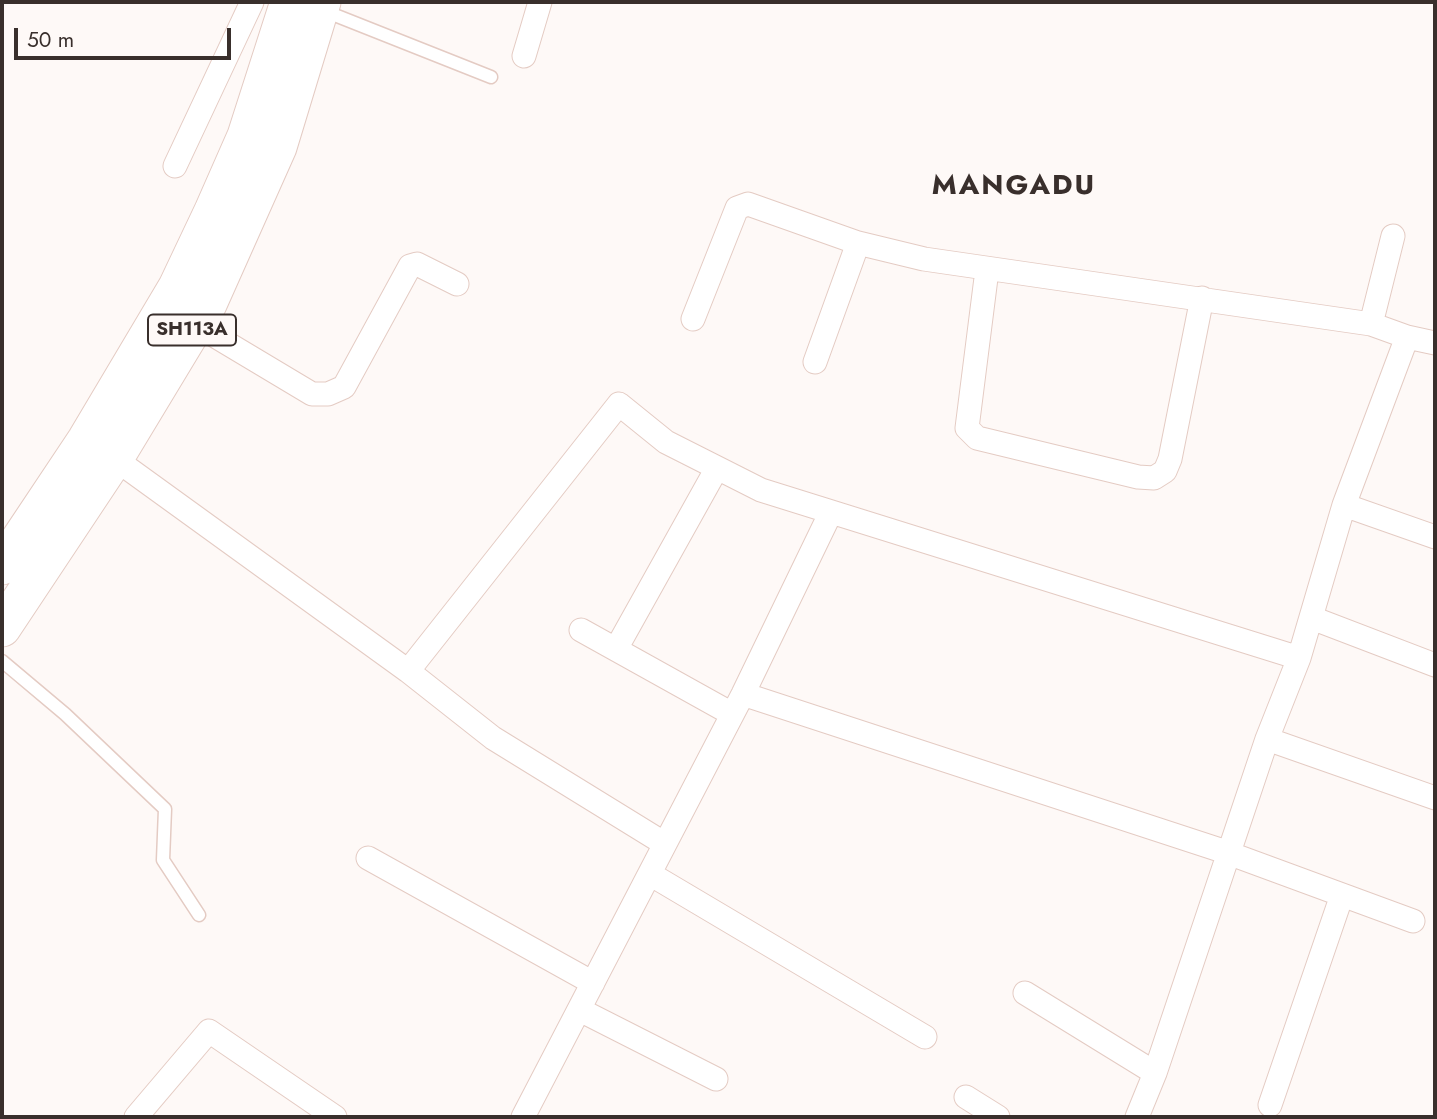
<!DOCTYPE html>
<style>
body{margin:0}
#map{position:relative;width:1437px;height:1119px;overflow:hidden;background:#fef9f7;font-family:Jost,sans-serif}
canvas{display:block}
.frame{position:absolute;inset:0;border:4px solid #392f2c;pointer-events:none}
.scale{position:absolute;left:14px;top:28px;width:217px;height:32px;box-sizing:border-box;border:4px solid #392f2c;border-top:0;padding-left:9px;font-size:21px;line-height:24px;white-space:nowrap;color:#392f2c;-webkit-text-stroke:5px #fef9f7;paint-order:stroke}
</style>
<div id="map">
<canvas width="1437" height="1119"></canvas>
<div class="frame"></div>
<div class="scale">50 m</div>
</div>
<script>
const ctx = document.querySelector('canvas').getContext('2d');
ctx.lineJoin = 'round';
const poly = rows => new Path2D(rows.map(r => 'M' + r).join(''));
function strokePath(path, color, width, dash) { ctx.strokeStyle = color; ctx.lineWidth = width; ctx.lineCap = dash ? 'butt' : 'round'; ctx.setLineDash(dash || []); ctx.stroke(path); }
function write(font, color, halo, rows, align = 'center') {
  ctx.font = font + ' Jost,sans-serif'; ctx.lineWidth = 7; ctx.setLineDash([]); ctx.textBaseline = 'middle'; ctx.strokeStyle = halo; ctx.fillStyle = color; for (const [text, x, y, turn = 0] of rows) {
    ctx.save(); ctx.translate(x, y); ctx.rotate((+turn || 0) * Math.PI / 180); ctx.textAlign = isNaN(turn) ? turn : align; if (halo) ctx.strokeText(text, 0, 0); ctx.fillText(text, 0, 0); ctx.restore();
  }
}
const lane = poly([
 [322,10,491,77],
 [2,661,65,714,165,809,163,860,199,915]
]);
const street = poly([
 [524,56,540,2],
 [175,166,252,2],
 [987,270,967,428,977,438,1138,477,1154,478,1165,471,1170,459,1202,298],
 [693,319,737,208,748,204,858,243,924,259,1371,324],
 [195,324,312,394,328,394,344,387,410,266,417,264,457,284],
 [1407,337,1435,343],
 [815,362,858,243],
 [104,451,408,671,493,738,665,844],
 [1344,505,1435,537],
 [1312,618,1435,665],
 [581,630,732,714],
 [616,649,717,468],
 [408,671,619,404,666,442,761,490,1299,658],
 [743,694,1220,850,1413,921],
 [1267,739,1435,798],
 [368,858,593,983],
 [650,874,925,1037],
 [1025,993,1155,1073],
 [580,1010,716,1079],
 [966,1097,998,1117],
 [1270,1105,1342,895],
 [136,1117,209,1031,335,1117],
 [523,1117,743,694,831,512],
 [1137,1117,1155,1073,1267,739,1299,658,1344,505,1407,337,1371,324,1393,236]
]);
const primary = poly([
 [2,566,86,440,177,287,213,211,246,136,289,2],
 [2,628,115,458,208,304,278,147,322,2]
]);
const shields = [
 [192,330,88]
];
const shieldNames = [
 ["SH113A",192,330]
];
const districtNames = [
 ["MANGADU",1014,187]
];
strokePath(lane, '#e4cbc3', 15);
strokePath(street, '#e4cbc3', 25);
strokePath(primary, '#e4cbc3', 39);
strokePath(lane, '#fff', 12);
strokePath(street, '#fff', 23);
strokePath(primary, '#fff', 37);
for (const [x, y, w] of shields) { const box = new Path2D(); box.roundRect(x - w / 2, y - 15.5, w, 31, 5); ctx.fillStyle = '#fef9f7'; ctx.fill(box); strokePath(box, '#392f2c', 2); }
write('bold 19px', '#392f2c', null, shieldNames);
ctx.letterSpacing = '2px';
write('bold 28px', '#392f2c', '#fef9f7', districtNames);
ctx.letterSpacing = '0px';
</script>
